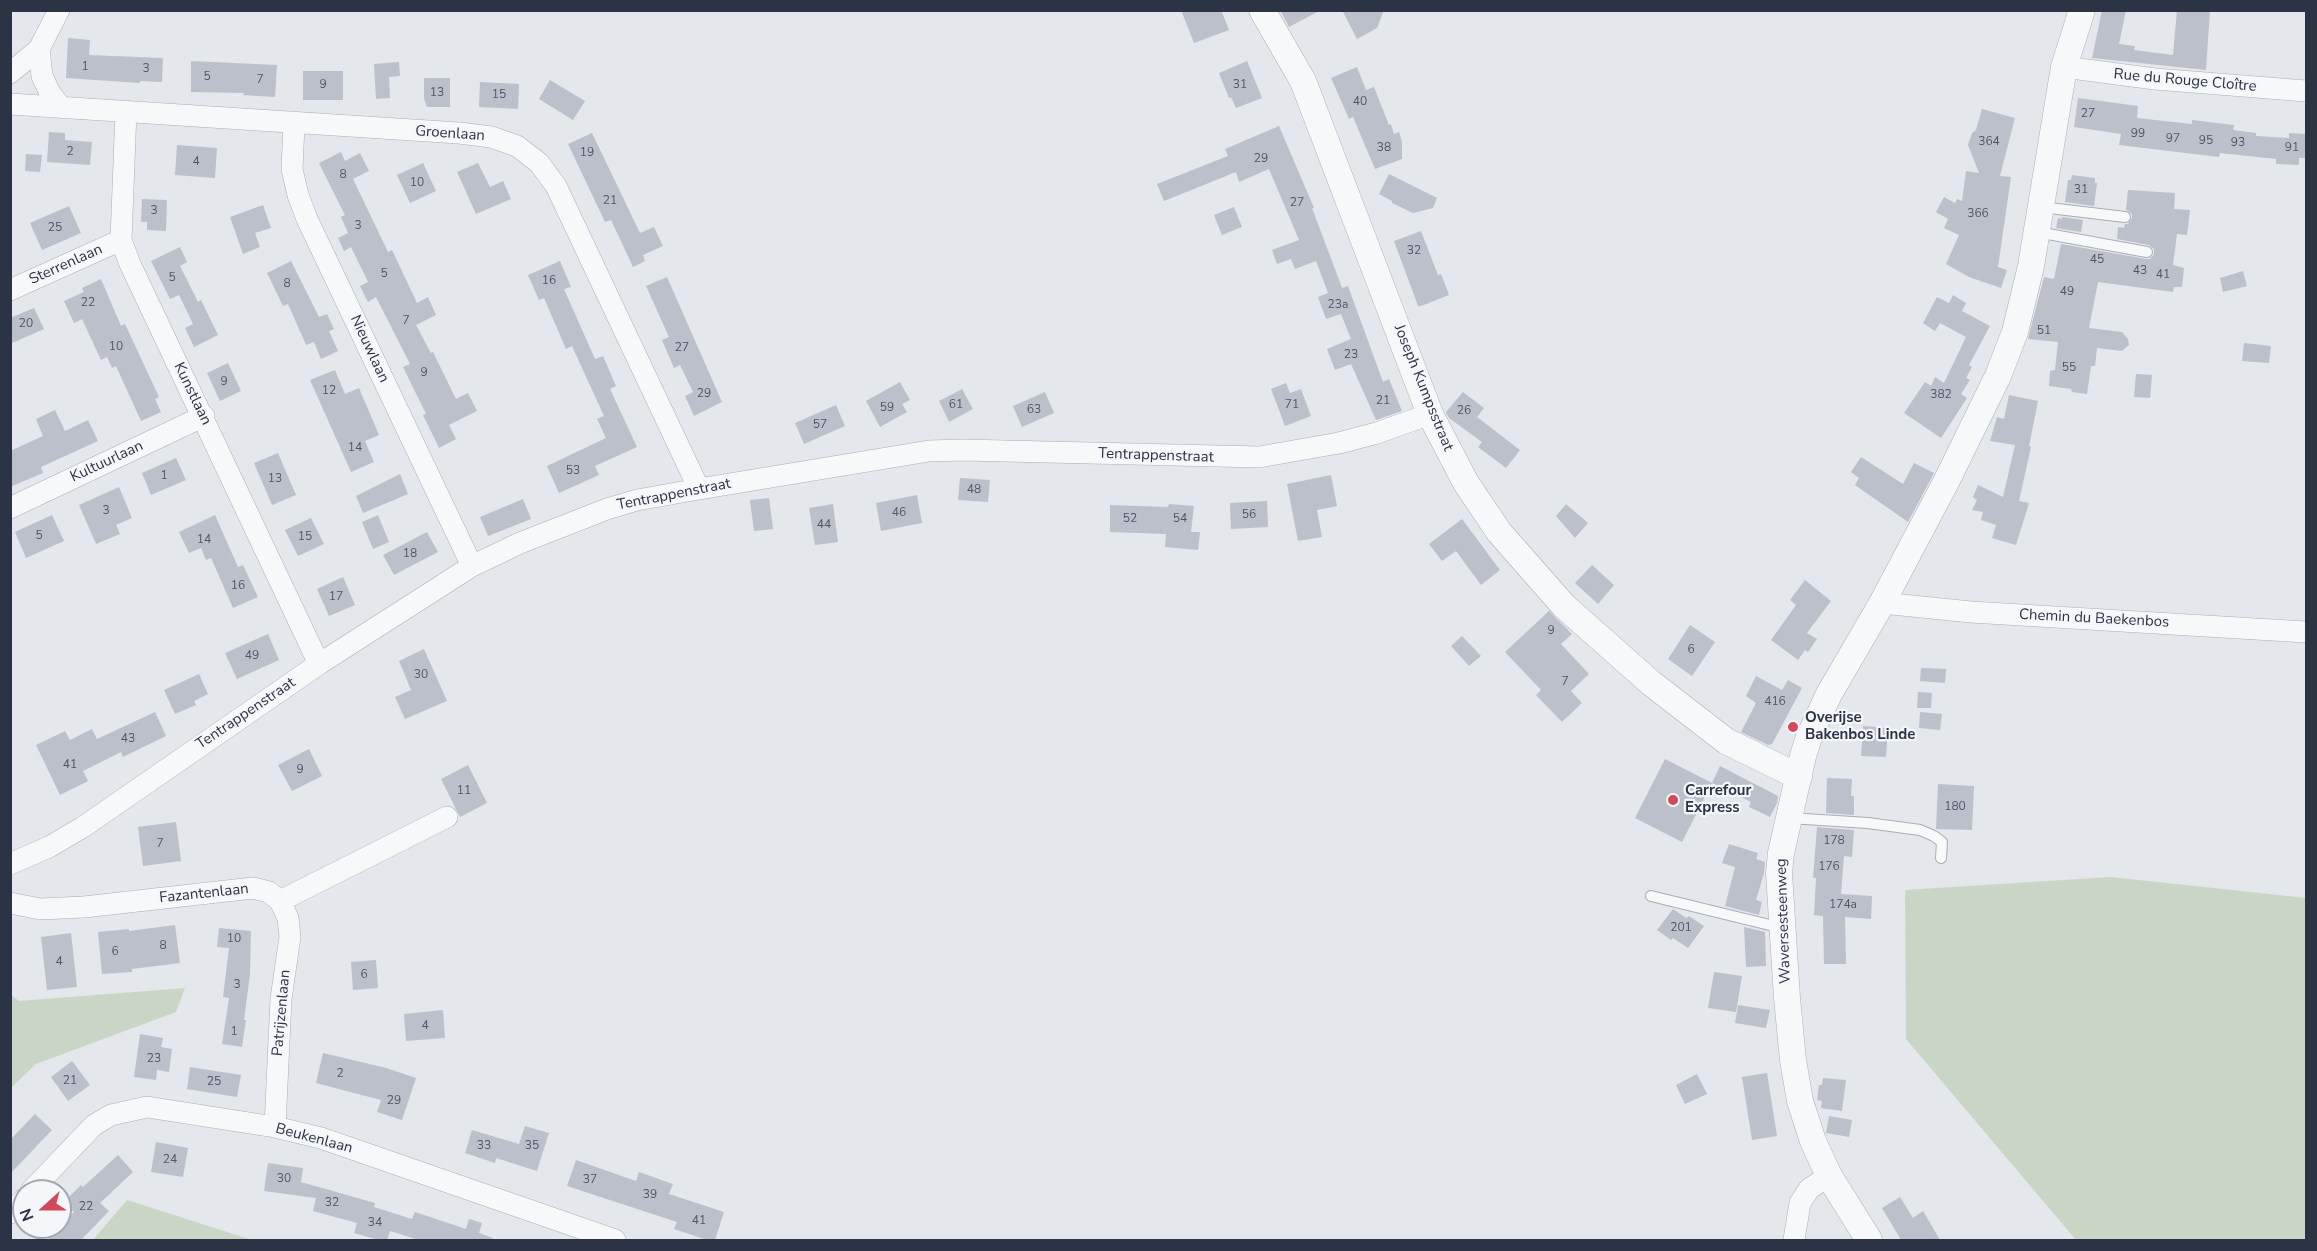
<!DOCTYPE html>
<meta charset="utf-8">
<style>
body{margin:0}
#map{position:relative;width:2317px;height:1251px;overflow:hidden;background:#e4e7ec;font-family:"Nunito Sans",sans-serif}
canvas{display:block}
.frame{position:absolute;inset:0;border:12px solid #2b3445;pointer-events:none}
.north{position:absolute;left:12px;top:1179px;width:60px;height:60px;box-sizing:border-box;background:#f4f6f9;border:2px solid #a4a8b1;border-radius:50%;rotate:249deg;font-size:16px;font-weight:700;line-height:24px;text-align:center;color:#2b3445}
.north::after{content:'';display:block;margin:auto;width:21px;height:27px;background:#d1495b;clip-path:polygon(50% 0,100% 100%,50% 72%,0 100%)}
</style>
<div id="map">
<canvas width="2317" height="1251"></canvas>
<div class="frame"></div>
<div class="north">N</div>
</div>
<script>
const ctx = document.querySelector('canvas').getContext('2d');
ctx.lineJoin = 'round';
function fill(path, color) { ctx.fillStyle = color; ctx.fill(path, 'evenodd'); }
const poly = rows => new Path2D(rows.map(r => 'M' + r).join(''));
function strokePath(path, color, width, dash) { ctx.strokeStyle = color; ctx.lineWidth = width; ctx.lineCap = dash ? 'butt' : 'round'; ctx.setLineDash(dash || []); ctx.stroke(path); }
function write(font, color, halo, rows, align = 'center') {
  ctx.font = font + ' "Nunito Sans",sans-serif'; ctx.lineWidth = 4.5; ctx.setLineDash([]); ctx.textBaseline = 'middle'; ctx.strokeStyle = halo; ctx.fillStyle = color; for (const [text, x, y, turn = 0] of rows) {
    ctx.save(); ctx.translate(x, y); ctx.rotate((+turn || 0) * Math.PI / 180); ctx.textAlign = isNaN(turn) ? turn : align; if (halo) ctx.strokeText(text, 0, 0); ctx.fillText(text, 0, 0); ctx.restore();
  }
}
const green = poly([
 [2111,877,2306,898,2306,1240,2076,1240,1906,1039,1905,890],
 [185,988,176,1012,36,1064,11,1088,11,995,19,1001],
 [127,1200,252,1240,93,1240]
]);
const building = poly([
 [1181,10,1221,10,1229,30,1194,43],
 [1280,10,1321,10,1289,27],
 [1342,10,1384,10,1377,28,1357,39],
 [2102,10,2126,10,2119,44,2135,46,2134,50,2173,55,2177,10,2210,10,2206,70,2092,58],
 [68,38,90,40,89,55,163,58,162,82,140,81,140,83,66,78],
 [191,61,277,65,275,97,243,95,244,93,191,92],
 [1247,61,1262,98,1236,108,1231,97,1229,98,1219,73],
 [399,62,400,76,389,77,390,98,376,99,374,64],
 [1357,67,1366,90,1374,87,1389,125,1391,124,1394,134,1399,132,1402,142,1402,159,1375,169,1353,117,1349,119,1331,78],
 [303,71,343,71,343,100,303,100],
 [424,78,450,78,450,107,427,107,424,99],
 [550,80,585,101,573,120,539,99],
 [480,82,519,84,518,109,479,107],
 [2078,98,2138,106,2137,118,2192,124,2192,120,2234,125,2233,130,2256,133,2256,136,2289,138,2289,133,2307,134,2307,158,2299,158,2299,165,2276,164,2276,159,2220,153,2219,157,2119,145,2121,134,2074,127],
 [1982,109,2015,118,2000,176,2011,177,1998,267,2007,270,2001,288,1969,277,1946,264,1959,235,1944,228,1948,219,1936,212,1944,197,1955,203,1957,199,1962,201,1966,171,1979,173,1968,145,1972,133,1976,130],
 [1279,126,1314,208,1312,208,1342,288,1348,286,1383,382,1389,379,1402,411,1376,420,1351,364,1335,370,1327,349,1351,339,1341,314,1326,319,1318,297,1328,293,1316,261,1295,269,1291,259,1277,264,1272,250,1299,240,1269,169,1239,182,1236,172,1164,201,1157,184,1228,156,1225,149],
 [49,132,65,133,65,140,92,142,90,165,47,162],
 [592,133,640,233,654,227,663,246,643,255,645,261,633,267,611,220,605,222,568,144],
 [177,145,217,148,215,178,175,175],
 [341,152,345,161,360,153,369,171,353,179,388,252,392,250,417,303,428,297,436,315,416,325,431,353,433,352,456,399,468,393,477,411,449,425,456,439,439,448,423,415,426,414,403,367,410,364,376,297,368,302,360,286,368,282,351,247,344,251,338,238,348,233,341,217,345,215,319,163],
 [26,154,42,155,40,172,25,171],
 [423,163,436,191,410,203,397,175],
 [478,163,490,187,503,181,511,199,476,214,457,172],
 [1389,174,1437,198,1433,208,1413,213,1392,203,1392,201,1379,194],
 [2072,175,2095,178,2095,183,2097,183,2094,206,2065,202,2068,180,2071,180],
 [2128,190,2175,193,2174,209,2190,210,2187,235,2177,234,2173,265,2184,268,2182,287,2174,287,2173,292,2098,282,2089,328,2122,332,2128,339,2129,345,2122,351,2097,348,2095,366,2091,366,2087,394,2072,392,2071,389,2049,386,2050,371,2055,370,2058,342,2028,339,2044,277,2054,279,2061,244,2146,259,2150,259,2154,254,2154,249,2149,245,2117,239,2118,227,2124,228,2125,224,2128,224,2132,218,2132,214,2126,210],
 [142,199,167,200,166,231,147,230,147,222,141,222],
 [263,205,271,228,255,233,260,247,243,254,230,217],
 [69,206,81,233,42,250,30,223],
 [1234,207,1242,227,1222,235,1214,215],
 [2062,217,2083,220,2081,232,2056,228,2058,218,2062,219],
 [1421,231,1438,275,1441,274,1449,295,1421,306,1418,306,1394,241],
 [180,247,187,262,180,266,198,302,201,300,218,335,194,347,185,328,193,324,179,295,170,299,151,261],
 [291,261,319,317,327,314,334,329,329,331,338,351,321,359,314,342,306,345,288,304,283,306,267,273],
 [560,261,571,287,564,289,595,359,603,356,616,386,610,389,637,447,595,466,599,475,559,493,547,466,606,438,597,419,604,416,572,346,566,349,544,298,539,300,528,275],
 [2243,271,2247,286,2223,292,2220,278],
 [667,277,722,402,694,416,685,396,693,392,680,365,674,368,662,340,669,337,646,286],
 [101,279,121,326,125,324,159,397,155,399,161,412,141,421,116,366,112,368,107,357,101,360,82,319,74,323,64,301,84,292,82,288],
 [1953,295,1966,303,1962,311,1990,326,1969,365,1972,367,1966,378,1970,380,1961,394,1967,398,1941,438,1904,413,1925,382,1931,386,1935,377,1944,383,1966,337,1940,323,1935,331,1923,323,1937,297,1949,303],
 [34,308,44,329,10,344,10,318],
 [2244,343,2271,346,2269,363,2242,361],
 [228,363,241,391,220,401,207,373],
 [335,370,345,394,359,388,379,435,365,441,374,462,351,472,310,380],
 [2136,374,2152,375,2150,398,2134,397],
 [900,382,910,400,902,404,907,412,880,427,866,401],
 [1286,383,1290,393,1301,389,1311,416,1285,426,1271,389],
 [962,389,973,409,949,422,939,401],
 [1045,392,1054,413,1022,427,1013,406],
 [1463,392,1484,408,1477,417,1520,450,1506,468,1478,447,1482,442,1449,418,1446,412],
 [2009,395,2038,401,2029,446,2031,447,2019,501,2029,503,2016,545,1992,538,1996,525,1981,520,1983,512,1972,510,1977,500,1973,497,1978,485,2003,497,2015,445,1990,441,1997,417,2004,419],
 [836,405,845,426,804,444,795,423],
 [55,410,65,431,88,420,98,441,41,467,43,473,10,487,10,451,43,436,36,419],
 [278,453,296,495,272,505,254,463],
 [1861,457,1903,484,1914,463,1934,473,1908,522,1855,485,1859,478,1851,472],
 [176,458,186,480,151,495,142,473],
 [400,474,408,494,363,513,356,496],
 [1331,475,1337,506,1317,510,1322,537,1298,541,1287,484],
 [960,478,990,480,988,502,958,500],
 [119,487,132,518,116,525,120,534,96,544,79,505],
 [917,495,922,523,881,531,876,503],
 [769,498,773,529,754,531,750,500],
 [523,499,531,519,488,536,480,517],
 [1267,501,1268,527,1231,529,1230,503],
 [833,504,838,542,815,545,809,508],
 [1169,504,1194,506,1191,532,1200,532,1198,550,1165,547,1166,534,1110,532,1110,505,1168,507],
 [1566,504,1588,523,1575,538,1556,516],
 [52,515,64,541,26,558,15,532],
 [215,515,238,567,243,565,258,597,233,608,211,558,206,560,201,548,189,553,179,532],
 [378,515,389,542,373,549,362,522],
 [311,518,324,544,298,556,285,530],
 [1462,519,1500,570,1481,585,1456,551,1442,561,1429,544],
 [427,532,438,552,394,575,383,555],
 [1592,565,1614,585,1598,604,1575,583],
 [343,577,355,605,329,616,317,589],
 [1805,580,1831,601,1807,633,1817,639,1808,652,1805,650,1798,660,1771,640,1796,605,1790,600],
 [1549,611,1572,634,1561,644,1589,674,1571,691,1582,703,1562,722,1536,695,1541,690,1505,652],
 [1690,625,1715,642,1692,676,1668,659],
 [268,634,279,660,237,679,225,653],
 [1462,636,1481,656,1469,666,1451,646],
 [424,649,447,701,405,719,395,697,411,690,399,661],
 [1921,668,1946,669,1945,683,1920,681],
 [199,674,208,694,194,701,196,705,175,714,164,690],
 [1756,676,1782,690,1788,680,1802,688,1772,744,1768,745,1741,732,1756,703,1746,696],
 [1918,692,1932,693,1931,708,1917,708],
 [155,712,166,736,123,757,121,752,83,771,88,781,60,795,36,745,65,731,70,740,92,729,97,739],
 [1920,712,1942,714,1940,730,1919,728],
 [1863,726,1888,728,1886,757,1861,756],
 [309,749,322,776,292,791,278,765],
 [1665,759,1712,783,1720,766,1778,796,1777,803,1770,817,1749,807,1751,802,1712,783,1682,842,1635,818],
 [468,765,487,803,460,817,441,779],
 [1827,778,1852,779,1851,796,1854,796,1854,815,1826,813],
 [1938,784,1974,786,1972,830,1936,829],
 [176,822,181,861,143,866,138,827],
 [1817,827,1854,830,1852,857,1844,856,1841,894,1872,896,1871,919,1845,917,1846,964,1824,964,1823,916,1814,915,1816,878,1813,878],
 [1729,844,1758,853,1756,859,1765,862,1764,873,1756,900,1762,902,1759,915,1725,906,1735,867,1722,863],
 [1673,909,1686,918,1689,916,1704,926,1688,948,1673,938,1671,940,1657,930],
 [175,925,180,963,132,969,132,972,102,974,98,932,129,929,129,931],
 [1744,927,1765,932,1766,966,1746,967],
 [219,928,251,931,250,974,244,1020,246,1020,242,1047,222,1044,229,998,223,997,229,948,217,947],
 [71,933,77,987,47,990,41,937],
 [376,960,378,988,353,990,351,962],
 [1714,972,1742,976,1736,1012,1708,1008],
 [1738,1005,1770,1010,1766,1028,1735,1023],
 [443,1010,445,1038,406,1041,404,1014],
 [140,1034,163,1038,161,1047,172,1049,169,1072,157,1070,156,1080,134,1077],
 [323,1053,386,1068,416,1078,402,1120,377,1112,381,1100,316,1083],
 [72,1061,90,1085,68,1101,51,1077],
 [190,1067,241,1075,237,1097,187,1089],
 [1767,1073,1777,1136,1752,1140,1742,1077],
 [1697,1074,1707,1094,1685,1104,1676,1085],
 [1823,1078,1846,1080,1842,1111,1821,1108,1822,1101,1817,1100,1819,1085,1822,1085],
 [35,1114,52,1130,10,1174,10,1140],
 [1829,1116,1852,1120,1849,1137,1826,1133],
 [525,1126,549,1133,537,1171,496,1158,495,1163,465,1153,472,1130,519,1144],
 [156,1142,188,1148,183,1177,151,1172],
 [118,1155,133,1172,100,1203,109,1211,81,1240,47,1240,74,1212,64,1202,81,1185,83,1187],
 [576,1160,636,1181,639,1172,673,1184,669,1194,724,1212,715,1240,707,1240,674,1229,677,1222,567,1186],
 [268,1163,303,1168,301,1182,375,1203,374,1207,412,1219,415,1212,466,1229,469,1219,482,1223,479,1233,493,1238,492,1240,419,1240,390,1231,387,1240,379,1240,354,1233,357,1223,313,1211,316,1198,264,1191],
 [1900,1197,1913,1218,1923,1211,1940,1240,1901,1240,1882,1208]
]);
const service = poly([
 [2041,207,2125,217],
 [2037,232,2147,252],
 [1789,818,1868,823,1920,830,1934,836,1942,842,1941,858],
 [1651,896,1782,928]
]);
const minor = poly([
 [39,49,42,76,50,93,62,108],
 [2064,67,2155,79,2306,91],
 [10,73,39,49,59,10],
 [10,104,459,133,491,137,517,146,539,163,556,186,699,489],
 [126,111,121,240,130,264,319,664],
 [294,124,292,169,298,195,307,219,472,566],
 [10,290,121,240],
 [10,508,204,416],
 [1882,603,1971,612,2306,632],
 [10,864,49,847,83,827,319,664,472,566,520,543,607,509,637,500,699,489,929,451,963,450,1259,457,1339,443,1377,433,1430,414],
 [10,903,40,909,84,907,253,888,269,892,280,901,447,817],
 [275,1127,281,999,290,937,288,918,280,901],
 [31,1191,94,1125,111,1115,147,1107,275,1127,321,1138,615,1240],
 [10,1213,24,1199],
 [1794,1240,1800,1203,1809,1189,1829,1176]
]);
const tertiary = poly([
 [1262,10,1303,81,1430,414,1466,483,1499,532,1564,606,1651,683,1726,741,1799,777],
 [1869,1240,1829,1176,1813,1141,1800,1101,1793,1060,1787,998,1779,873,1781,853,1803,756,1809,737,1829,694,1882,603,1946,482,1998,376,2015,332,2031,266,2064,67,2082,10]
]);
const markers = [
 [1793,727,6,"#d1495b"],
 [1673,800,6,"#d1495b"]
];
const numberNames = [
 ["1",85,67],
 ["3",146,69],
 ["5",207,77],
 ["7",260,80],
 ["9",323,85],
 ["31",1240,85],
 ["13",437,93],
 ["15",499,95],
 ["40",1360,102],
 ["27",2088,114],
 ["99",2138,134],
 ["97",2173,139],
 ["95",2206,141],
 ["364",1989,142],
 ["93",2238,143],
 ["38",1384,148],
 ["91",2292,148],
 ["2",70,152],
 ["19",587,153],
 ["29",1261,159],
 ["4",196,162],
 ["8",343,175],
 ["10",417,183],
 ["31",2081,190],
 ["21",610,201],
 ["27",1297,203],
 ["3",154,211],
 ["366",1978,214],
 ["3",358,226],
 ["25",55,228],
 ["32",1414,251],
 ["45",2097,260],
 ["43",2140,271],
 ["5",384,274],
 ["41",2163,275],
 ["5",172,278],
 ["16",549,281],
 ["8",287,284],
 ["49",2067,292],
 ["22",88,303],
 ["23a",1338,305],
 ["7",406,321],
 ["20",26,324],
 ["51",2044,331],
 ["10",116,347],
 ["27",682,348],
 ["23",1351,355],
 ["55",2069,368],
 ["9",424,373],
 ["9",224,382],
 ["12",329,391],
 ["29",704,394],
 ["382",1941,395],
 ["21",1383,401],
 ["61",956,405],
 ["71",1292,405],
 ["59",887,408],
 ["63",1034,410],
 ["26",1464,411],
 ["57",820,425],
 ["14",355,448],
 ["53",573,471],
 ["1",164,476],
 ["13",275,479],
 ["48",974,490],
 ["3",106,511],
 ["46",899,513],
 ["56",1249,515],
 ["52",1130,519],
 ["54",1180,519],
 ["44",824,525],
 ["5",39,536],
 ["15",305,537],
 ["14",204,540],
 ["18",410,554],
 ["16",238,586],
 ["17",336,597],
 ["9",1551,631],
 ["6",1691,650],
 ["49",252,656],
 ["30",421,675],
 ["7",1565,682],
 ["416",1775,702],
 ["43",128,739],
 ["41",70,765],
 ["9",300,770],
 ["11",464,791],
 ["180",1955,807],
 ["178",1834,841],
 ["7",160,844],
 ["176",1829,867],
 ["174a",1843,905],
 ["201",1681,928],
 ["10",234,939],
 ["8",163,946],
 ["6",115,952],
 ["4",59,962],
 ["6",364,975],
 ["3",237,985],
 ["4",425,1026],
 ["1",234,1032],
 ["23",154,1059],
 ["2",340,1074],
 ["21",70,1081],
 ["25",214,1082],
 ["29",394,1101],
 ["33",484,1146],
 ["35",532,1146],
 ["24",170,1160],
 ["30",284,1179],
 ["37",590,1180],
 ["39",650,1195],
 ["32",332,1203],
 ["22",86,1207],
 ["41",699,1221],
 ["34",375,1223]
];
const streetNames = [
 ["Rue du Rouge Cloître",2185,81,5],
 ["Groenlaan",450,134,4],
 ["Sterrenlaan",66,265,-24],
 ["Nieuwlaan",369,349,65],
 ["Joseph Kumpsstraat",1423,388,68],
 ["Kunstlaan",192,394,64],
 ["Tentrappenstraat",1156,456,2],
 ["Kultuurlaan",107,462,-25],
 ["Tentrappenstraat",674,495,-11],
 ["Chemin du Baekenbos",2094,619,3],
 ["Tentrappenstraat",246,714,-34],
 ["Fazantenlaan",204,894,-6],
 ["Waversesteenweg",1784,921,-92],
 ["Patrijzenlaan",282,1013,-85],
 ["Beukenlaan",314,1139,15]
];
const poiNames = [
 ["Overijse",1805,718],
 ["Bakenbos Linde",1805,735],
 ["Carrefour",1685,791],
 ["Express",1685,808]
];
fill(green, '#c9d6c5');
fill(building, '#bbc0ca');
strokePath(service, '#a9aeb7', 12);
strokePath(minor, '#a9aeb7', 22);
strokePath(tertiary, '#a9aeb7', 27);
strokePath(service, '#f7f8fa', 10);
strokePath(minor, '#f7f8fa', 21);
strokePath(tertiary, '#f7f8fa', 26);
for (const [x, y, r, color] of markers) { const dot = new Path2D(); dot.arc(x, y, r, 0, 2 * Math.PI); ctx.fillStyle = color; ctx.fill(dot); strokePath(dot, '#f4f6f9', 2); }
write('12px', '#4f5766', null, numberNames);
write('15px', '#2b3445', '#f4f6f9', streetNames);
write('bold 15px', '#2b3445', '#f4f6f9', poiNames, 'left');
</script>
